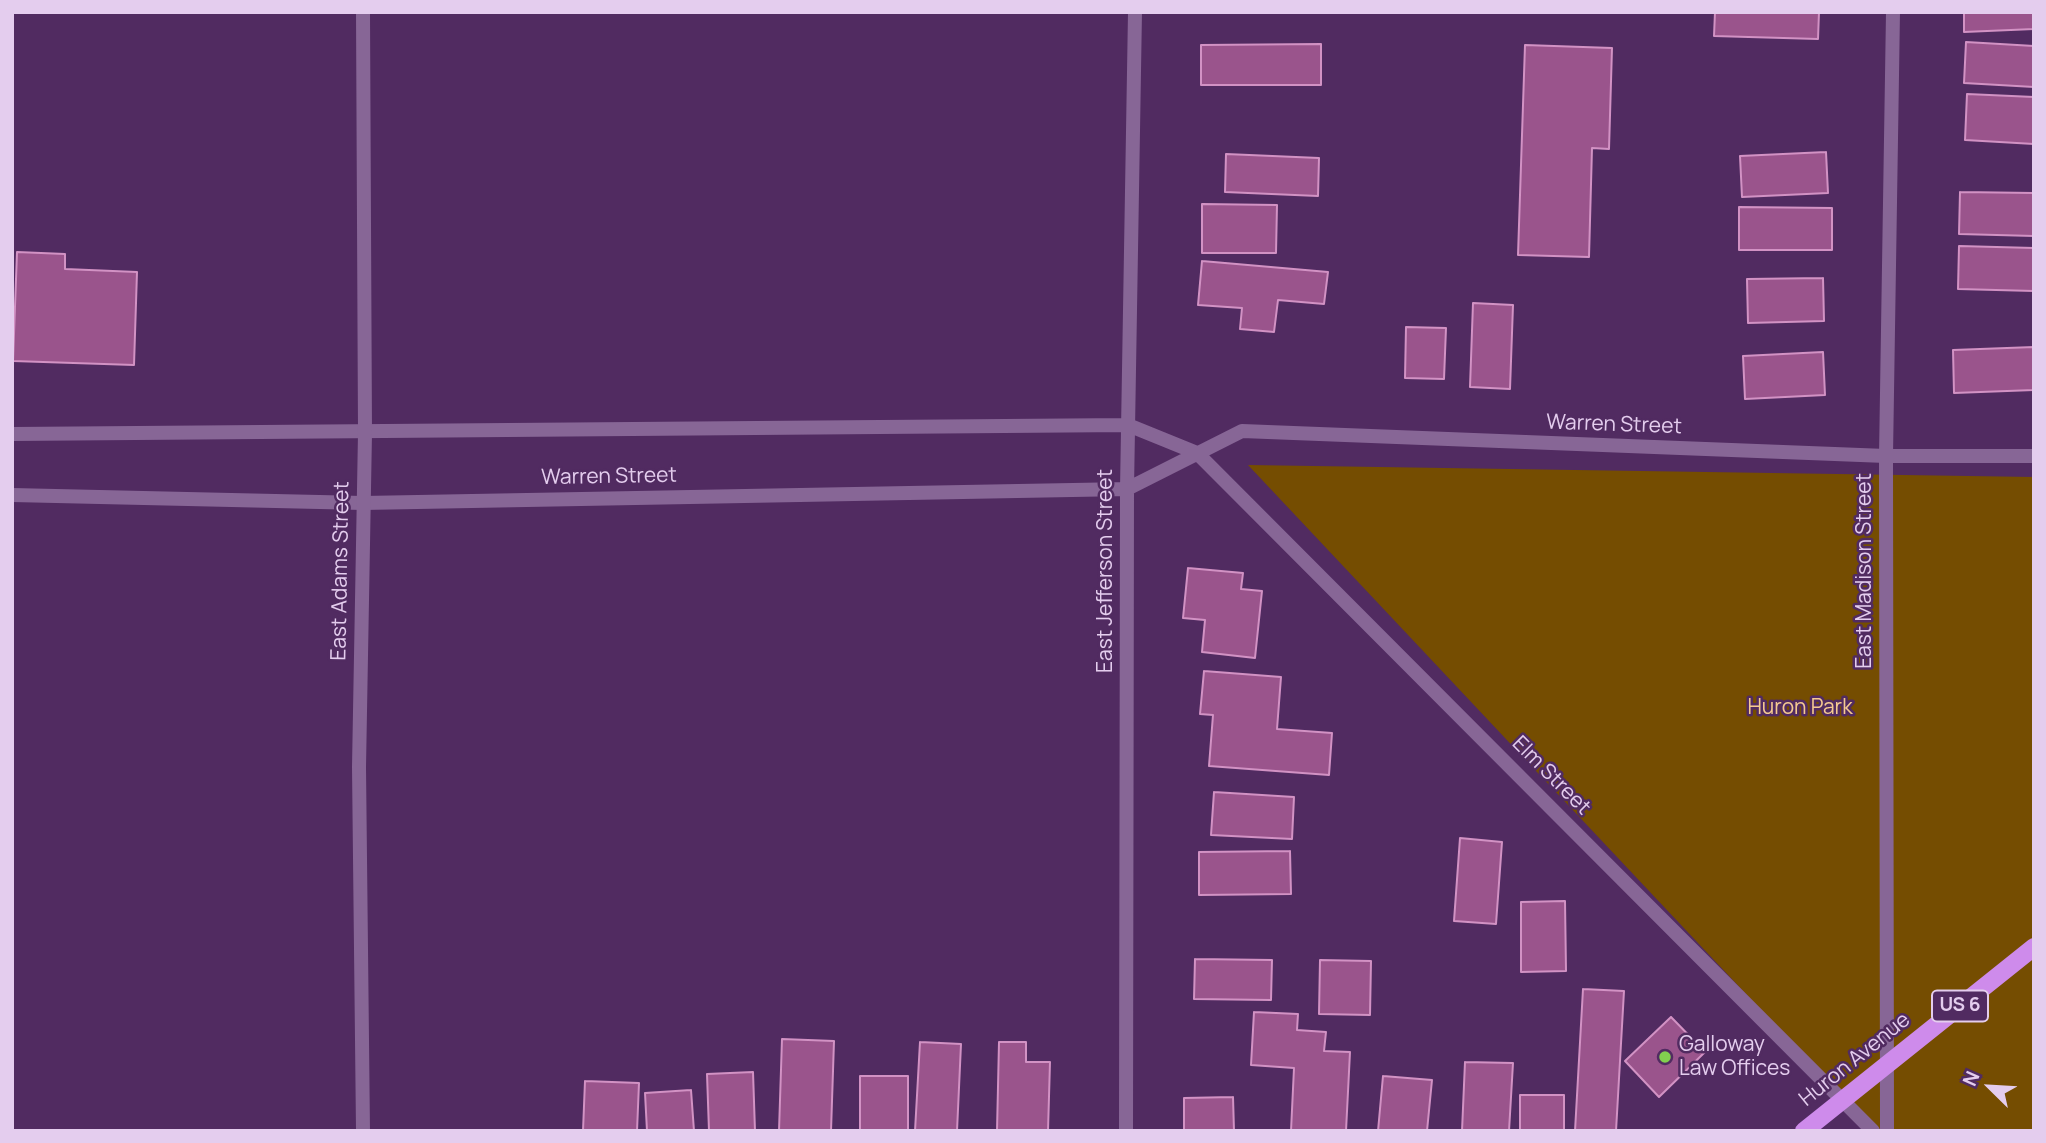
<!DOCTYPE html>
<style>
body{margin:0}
#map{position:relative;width:2046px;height:1143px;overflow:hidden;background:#512b61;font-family:Manrope,sans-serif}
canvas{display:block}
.frame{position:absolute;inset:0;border:14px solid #e4cdee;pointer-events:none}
.north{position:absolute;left:1955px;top:1052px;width:70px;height:70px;-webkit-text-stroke:5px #512b61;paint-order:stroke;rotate:294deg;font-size:19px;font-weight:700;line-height:28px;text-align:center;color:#e4cdee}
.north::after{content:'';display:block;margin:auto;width:24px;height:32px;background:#e4cdee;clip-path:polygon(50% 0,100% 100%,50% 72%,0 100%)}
</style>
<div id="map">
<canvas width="2046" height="1143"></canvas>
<div class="frame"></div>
<div class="north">N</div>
</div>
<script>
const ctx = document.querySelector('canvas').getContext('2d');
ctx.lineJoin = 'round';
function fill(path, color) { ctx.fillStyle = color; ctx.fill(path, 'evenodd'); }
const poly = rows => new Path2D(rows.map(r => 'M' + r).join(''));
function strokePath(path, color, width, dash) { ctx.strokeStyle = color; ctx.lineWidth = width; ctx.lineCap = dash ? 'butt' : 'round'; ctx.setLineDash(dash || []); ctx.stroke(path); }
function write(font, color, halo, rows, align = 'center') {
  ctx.font = font + ' Manrope,sans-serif'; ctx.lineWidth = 5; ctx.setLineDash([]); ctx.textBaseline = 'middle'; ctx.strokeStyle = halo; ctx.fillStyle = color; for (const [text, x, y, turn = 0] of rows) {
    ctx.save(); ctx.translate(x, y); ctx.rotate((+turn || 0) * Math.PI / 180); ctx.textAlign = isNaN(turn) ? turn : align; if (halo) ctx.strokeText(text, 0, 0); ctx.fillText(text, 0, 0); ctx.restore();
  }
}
const green = poly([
 [1248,465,2034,477,2034,1131,1875,1131]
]);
const building = poly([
 [1715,12,1819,12,1818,39,1714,36,1715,12],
 [1964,12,2034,12,2034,29,1964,32,1964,12],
 [1966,42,2034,46,2034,87,1964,83,1966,42],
 [1321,44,1321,85,1201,85,1201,45,1321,44],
 [1525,45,1612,48,1609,149,1592,148,1589,257,1518,255,1525,45],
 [1967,94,2034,97,2034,144,1965,140,1967,94],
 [1826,152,1828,193,1742,197,1740,156,1826,152],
 [1226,154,1319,158,1318,196,1225,192,1226,154],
 [1960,192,2034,193,2034,236,1959,234,1960,192],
 [1202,204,1277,205,1276,253,1202,253,1202,204],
 [1739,207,1832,208,1832,250,1739,250,1739,207],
 [1959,246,2034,248,2034,291,1958,289,1959,246],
 [17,252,65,254,65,269,137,272,134,365,13,361,17,252],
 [1202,261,1328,272,1324,304,1278,300,1274,332,1240,329,1242,308,1198,305,1202,261],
 [1823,278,1824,321,1748,323,1747,279,1823,278],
 [1473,303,1513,305,1510,389,1470,387,1473,303],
 [1406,327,1446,328,1444,379,1405,378,1406,327],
 [2034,347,2034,390,1954,393,1953,350,2034,347],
 [1823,352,1825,395,1745,399,1743,356,1823,352],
 [1188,568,1243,573,1241,589,1262,591,1255,658,1202,652,1205,620,1183,618,1188,568],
 [1204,671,1281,677,1277,729,1332,733,1329,775,1209,766,1213,715,1200,714,1204,671],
 [1214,792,1294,797,1292,839,1211,835,1214,792],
 [1460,838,1502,842,1496,924,1454,921,1460,838],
 [1290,851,1291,894,1199,895,1199,852,1290,851],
 [1565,901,1566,971,1521,972,1521,902,1565,901],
 [1195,959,1272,960,1271,1000,1194,999,1195,959],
 [1320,960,1371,961,1370,1015,1319,1014,1320,960],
 [1583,989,1624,991,1616,1131,1575,1131,1583,989],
 [1254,1012,1298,1014,1297,1030,1326,1032,1324,1051,1350,1052,1346,1131,1291,1131,1294,1068,1251,1065,1254,1012],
 [1671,1017,1705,1052,1659,1097,1625,1061,1671,1017],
 [782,1039,834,1041,831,1131,779,1131,782,1039],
 [920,1042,961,1044,957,1131,915,1131,920,1042],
 [999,1042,1026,1042,1026,1062,1050,1062,1048,1131,997,1131,999,1042],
 [1465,1062,1513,1063,1509,1131,1462,1131,1465,1062],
 [753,1072,755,1131,709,1131,707,1074,753,1072],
 [860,1076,908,1076,908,1131,860,1131,860,1076],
 [1383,1076,1432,1080,1427,1131,1378,1131,1383,1076],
 [585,1081,639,1083,637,1131,583,1131,585,1081],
 [691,1090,694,1131,647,1131,645,1093,691,1090],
 [1520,1095,1564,1095,1564,1131,1520,1131,1520,1095],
 [1233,1097,1234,1131,1184,1131,1184,1098,1233,1097]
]);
const minor = poly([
 [12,434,1128,425,1197,453,1873,1131],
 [12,495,363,503,1127,489,1242,431,1886,456,2034,456],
 [1126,1131,1127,489,1135,12],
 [1887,1131,1886,456,1893,12]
]);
const tertiary = poly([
 [363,1131,359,767,365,433,363,12]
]);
const primary = poly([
 [1804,1131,2034,947]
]);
const markers = [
 [1665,1057,7,"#82d04f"]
];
const shields = [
 [1960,1006,56]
];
const shieldNames = [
 ["US 6",1960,1006]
];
const streetNames = [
 ["Warren Street",1614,425,2],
 ["Warren Street",609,477,-1],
 ["East Adams Street",341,571,-89],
 ["East Jefferson Street",1106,571,-90],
 ["East Madison Street",1865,571,-90],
 ["Elm Street",1551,776,45],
 ["Huron Avenue",1855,1060,-39]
];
const parkNames = [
 ["Huron Park",1800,708]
];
const poiNames = [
 ["Galloway",1679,1045],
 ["Law Offices",1679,1069]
];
fill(green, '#754d01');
fill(building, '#9a548c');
strokePath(building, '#d292c4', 2);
strokePath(minor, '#876696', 14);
strokePath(tertiary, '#876696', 14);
strokePath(primary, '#ce8beb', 18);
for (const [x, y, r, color] of markers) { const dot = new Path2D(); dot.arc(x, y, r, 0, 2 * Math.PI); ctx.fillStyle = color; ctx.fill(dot); strokePath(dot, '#512b61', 2.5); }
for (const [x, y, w] of shields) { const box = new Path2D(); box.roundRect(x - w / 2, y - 15.5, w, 31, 5); ctx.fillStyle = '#512b61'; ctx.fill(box); strokePath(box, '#e4cdee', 2); }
write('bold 19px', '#e4cdee', null, shieldNames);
write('21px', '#e4cdee', '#512b61', streetNames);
write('21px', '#f5ca90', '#512b61', parkNames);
write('21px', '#e4cdee', '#512b61', poiNames, 'left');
</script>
